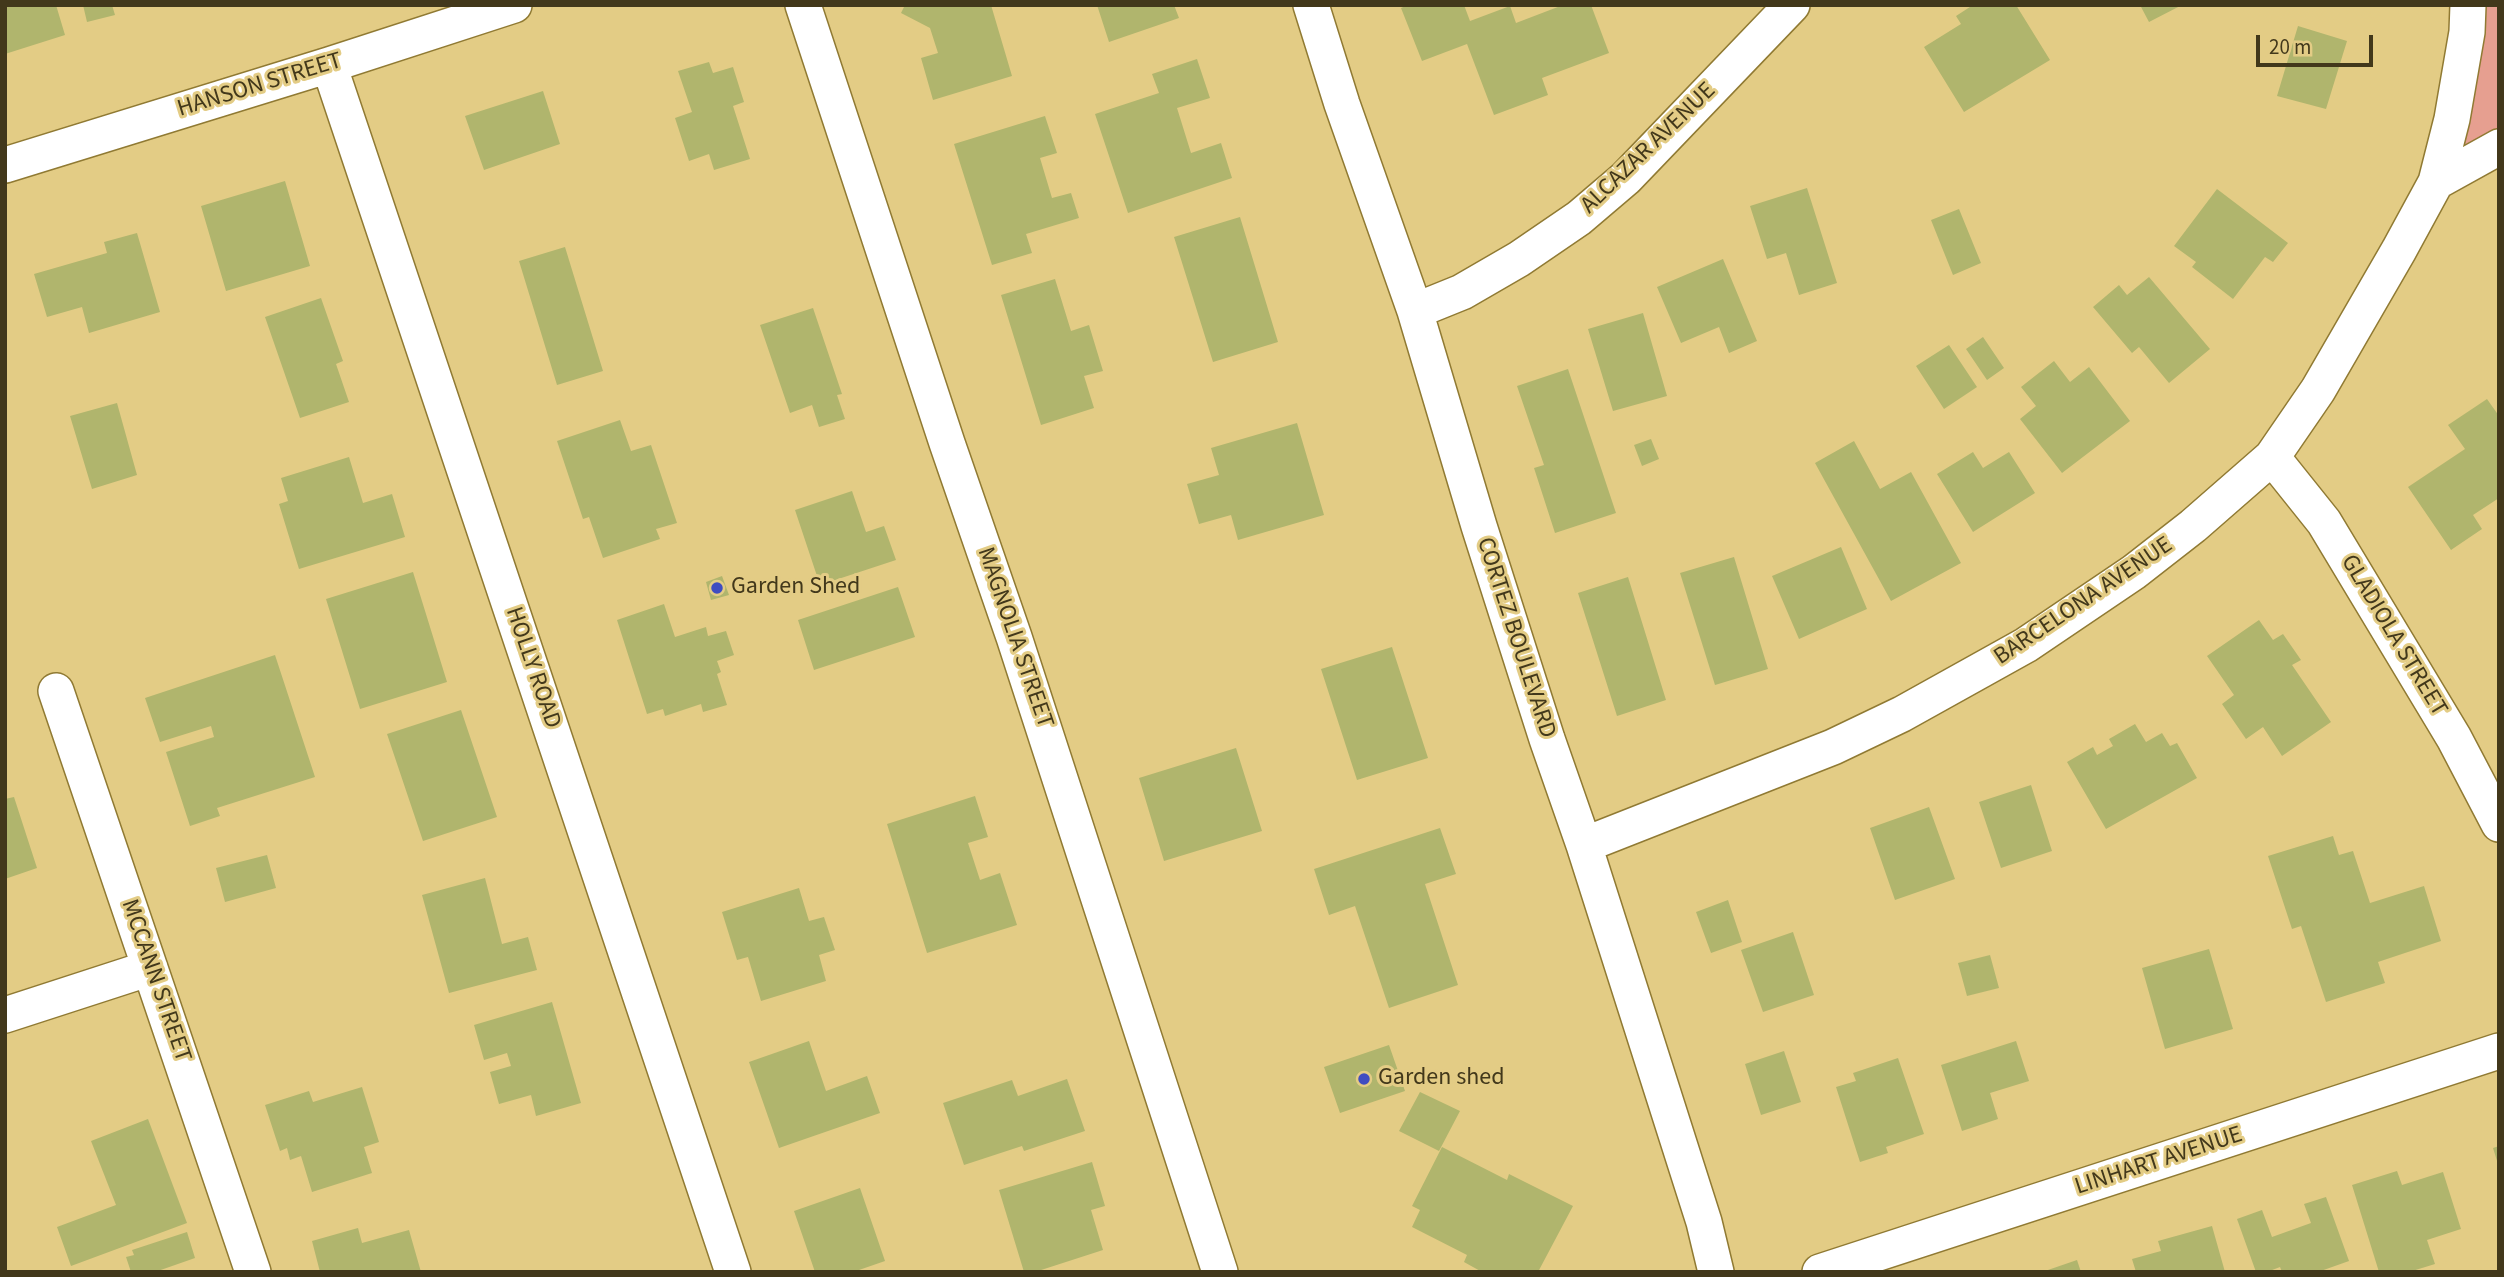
<!DOCTYPE html>
<style>
body{margin:0}
#map{position:relative;width:2504px;height:1277px;overflow:hidden;background:#e3cc85;font-family:"Source Sans 3",sans-serif}
canvas{display:block}
.frame{position:absolute;inset:0;border:7px solid #42381b;pointer-events:none}
.scale{position:absolute;left:2256px;top:35px;width:117px;height:32px;box-sizing:border-box;border:4px solid #42381b;border-top:0;padding-left:9px;font-size:21px;line-height:24px;white-space:nowrap;color:#42381b;-webkit-text-stroke:5px #e3cc85;paint-order:stroke}
</style>
<div id="map">
<canvas width="2504" height="1277"></canvas>
<div class="frame"></div>
<div class="scale">20 m</div>
</div>
<script>
const ctx = document.querySelector('canvas').getContext('2d');
ctx.lineJoin = 'round';
function fill(path, color) { ctx.fillStyle = color; ctx.fill(path, 'evenodd'); }
const poly = rows => new Path2D(rows.map(r => 'M' + r).join(''));
function strokePath(path, color, width, dash) { ctx.strokeStyle = color; ctx.lineWidth = width; ctx.lineCap = dash ? 'butt' : 'round'; ctx.setLineDash(dash || []); ctx.stroke(path); }
function write(font, color, halo, rows, align = 'center') {
  ctx.font = font + ' "Source Sans 3",sans-serif'; ctx.lineWidth = 6; ctx.setLineDash([]); ctx.textBaseline = 'middle'; ctx.strokeStyle = halo; ctx.fillStyle = color; for (const [text, x, y, turn = 0] of rows) {
    ctx.save(); ctx.translate(x, y); ctx.rotate((+turn || 0) * Math.PI / 180); ctx.textAlign = isNaN(turn) ? turn : align; if (halo) ctx.strokeText(text, 0, 0); ctx.fillText(text, 0, 0); ctx.restore();
  }
}
const green = poly([
 [2468,5,2499,5,2499,147,2436,182]
]);
const building = poly([
 [5,5,56,5,65,35,5,54],
 [83,5,112,5,115,15,87,22],
 [905,5,991,5,1012,76,933,100,921,58,938,53,930,28,901,13],
 [1097,5,1174,5,1179,18,1109,42],
 [1408,5,1464,5,1470,21,1510,6,1516,23,1563,5,1591,5,1609,53,1542,78,1548,95,1494,115,1467,44,1422,61,1401,8],
 [1973,5,2016,5,2050,60,1964,112,1924,47,1961,24,1956,16],
 [2140,5,2182,5,2149,22],
 [2298,26,2347,41,2326,109,2277,96],
 [1197,59,1210,98,1177,108,1191,153,1221,143,1232,178,1128,213,1095,114,1159,93,1152,74],
 [709,62,713,73,733,67,744,102,733,106,750,159,714,170,709,154,689,161,675,118,692,112,678,71],
 [543,91,560,144,484,170,465,116],
 [1045,116,1057,153,1040,158,1052,198,1071,193,1079,218,1026,234,1032,253,992,265,954,144],
 [285,181,310,266,226,291,201,206],
 [1807,188,1837,283,1799,295,1786,253,1767,259,1750,206],
 [2217,189,2288,243,2273,262,2265,257,2233,299,2192,267,2196,262,2174,246],
 [1959,209,1981,263,1953,275,1931,220],
 [1240,217,1278,342,1213,362,1174,237],
 [137,233,160,312,89,333,82,307,47,317,34,274,107,253,104,242],
 [565,247,603,371,557,385,519,261],
 [1723,259,1757,341,1729,353,1719,327,1681,343,1657,287],
 [2149,277,2210,349,2169,383,2139,347,2132,353,2093,307,2119,285,2127,295],
 [1055,279,1071,331,1089,325,1103,371,1084,376,1094,408,1041,425,1001,295],
 [321,298,343,361,336,364,349,402,300,418,265,317],
 [813,308,842,394,837,395,845,419,819,427,812,405,790,413,760,325],
 [1643,313,1667,396,1613,411,1588,329],
 [1983,337,2004,368,1987,380,1966,349],
 [1949,345,1977,387,1944,409,1916,366],
 [2054,361,2070,382,2089,367,2130,421,2062,473,2020,419,2036,406,2021,387],
 [1568,369,1616,513,1555,533,1534,468,1544,465,1517,386],
 [2487,399,2499,416,2499,498,2473,515,2482,529,2451,550,2408,487,2465,449,2448,425],
 [117,403,137,475,92,489,70,416],
 [620,420,631,451,651,445,677,523,656,529,660,539,603,558,589,517,583,519,557,441],
 [1297,423,1324,515,1238,540,1231,515,1199,524,1187,484,1219,475,1211,448],
 [1651,439,1659,459,1642,466,1634,445],
 [1854,441,1880,489,1911,472,1961,563,1891,601,1815,463],
 [1973,452,1983,468,2009,452,2035,493,1973,532,1937,474],
 [349,457,363,503,392,494,405,537,299,569,279,504,288,501,281,478],
 [852,491,866,532,884,526,896,560,820,585,795,510],
 [1841,547,1867,609,1799,639,1772,576],
 [1734,557,1768,669,1715,685,1680,573],
 [413,572,447,682,360,709,326,599],
 [722,576,729,595,711,600,706,582],
 [1628,577,1666,700,1617,716,1578,593],
 [898,587,915,637,814,670,798,620],
 [664,604,675,637,706,627,708,636,726,631,734,655,717,661,721,672,717,674,727,705,703,712,701,704,665,716,663,709,647,714,617,620],
 [2259,620,2273,640,2283,634,2301,660,2292,665,2331,722,2282,756,2263,727,2246,739,2222,704,2234,695,2207,656],
 [1392,647,1428,758,1357,780,1321,669],
 [275,655,315,777,217,808,220,816,190,826,166,752,214,737,211,726,160,742,145,698],
 [461,710,497,817,423,841,387,734],
 [2135,724,2146,742,2162,733,2170,746,2177,743,2197,778,2106,829,2067,762,2093,747,2097,755,2113,746,2109,739],
 [1236,748,1262,831,1164,861,1139,778],
 [2031,785,2052,851,2001,868,1979,802],
 [975,796,988,837,968,843,980,880,1000,873,1017,925,927,953,887,824],
 [14,797,37,868,5,879,5,799],
 [1929,807,1955,879,1895,900,1870,828],
 [1440,828,1456,874,1425,884,1458,985,1389,1008,1355,906,1329,915,1314,869],
 [2333,836,2339,855,2353,851,2370,903,2424,886,2441,941,2378,962,2385,983,2326,1002,2301,926,2292,929,2268,856],
 [267,855,276,888,225,902,216,868],
 [485,878,502,944,528,937,537,970,449,993,422,895],
 [799,888,809,921,824,917,835,950,819,955,826,981,761,1001,748,957,737,960,722,912],
 [1728,900,1742,942,1711,953,1696,912],
 [1793,932,1814,995,1763,1012,1741,950],
 [2209,949,2233,1029,2165,1049,2142,968],
 [1990,955,1999,988,1967,996,1958,963],
 [552,1002,581,1103,536,1116,531,1095,499,1104,490,1072,511,1066,507,1053,484,1060,474,1025],
 [809,1041,826,1091,867,1076,880,1113,779,1148,749,1062],
 [2016,1041,2029,1081,1990,1093,1998,1119,1962,1131,1941,1065],
 [1389,1045,1405,1091,1340,1113,1324,1067],
 [1784,1051,1801,1102,1761,1115,1745,1064],
 [1898,1058,1924,1134,1886,1147,1888,1153,1860,1162,1836,1087,1856,1081,1853,1073],
 [1067,1079,1085,1131,1024,1151,1022,1146,964,1165,943,1103,1012,1080,1018,1096],
 [362,1087,379,1142,364,1147,372,1173,312,1192,301,1156,290,1160,287,1148,280,1151,265,1105,309,1091,313,1102],
 [1420,1092,1460,1111,1439,1151,1399,1131],
 [148,1119,187,1223,71,1266,57,1227,116,1205,91,1141],
 [2499,1146,2499,1164,2498,1164,2493,1148],
 [1442,1147,1507,1180,1509,1174,1573,1206,1538,1272,1482,1272,1464,1262,1467,1255,1412,1227,1420,1210,1412,1206],
 [1092,1162,1105,1206,1091,1210,1103,1250,1035,1272,1024,1272,999,1190],
 [2397,1171,2402,1185,2443,1172,2461,1229,2427,1240,2435,1264,2409,1272,2379,1272,2352,1185],
 [860,1188,885,1261,859,1270,860,1272,815,1272,794,1211],
 [2326,1197,2349,1261,2318,1272,2282,1272,2280,1267,2267,1272,2256,1272,2237,1219,2262,1210,2272,1237,2311,1223,2304,1204],
 [2212,1226,2225,1272,2136,1272,2132,1259,2161,1251,2158,1241],
 [358,1228,362,1243,409,1230,421,1272,320,1272,312,1241],
 [187,1232,195,1258,155,1272,131,1272,126,1257,134,1255,132,1250],
 [2077,1260,2081,1272,2045,1272,2045,1271]
]);
const street = poly([
 [803,5,947,443,1014,637,1220,1272],
 [1311,5,1342,104,1415,311,1479,526,1547,739,1584,845,1704,1222,1716,1272],
 [329,65,733,1272],
 [5,165,329,65,514,5],
 [2436,182,2452,119,2467,32,2468,5],
 [1415,311,1462,292,1519,259,1579,218,1626,178,1792,5],
 [2272,457,2324,522,2454,738,2499,824],
 [56,691,253,1272],
 [1584,845,1833,747,1902,714,2026,645,2134,572,2193,526,2272,457,2318,390,2399,250,2436,182,2499,147],
 [5,1015,150,968],
 [1820,1272,2499,1051]
]);
const markers = [
 [717,588,7,"#3f4dc1"],
 [1364,1079,7,"#3f4dc1"]
];
const streetNames = [
 ["HANSON STREET",260,86,-17],
 ["ALCAZAR AVENUE",1649,149,-44],
 ["BARCELONA AVENUE",2084,602,-34],
 ["GLADIOLA STREET",2393,636,59],
 ["MAGNOLIA STREET",1014,638,71],
 ["CORTEZ BOULEVARD",1515,638,72],
 ["HOLLY ROAD",532,668,71],
 ["MCCANN STREET",155,981,71],
 ["LINHART AVENUE",2159,1162,-18]
];
const poiNames = [
 ["Garden Shed",731,588],
 ["Garden shed",1378,1079]
];
fill(green, '#e69f90');
fill(building, '#b0b56d');
strokePath(street, '#907a33', 38);
strokePath(street, '#fff', 35);
for (const [x, y, r, color] of markers) { const dot = new Path2D(); dot.arc(x, y, r, 0, 2 * Math.PI); ctx.fillStyle = color; ctx.fill(dot); strokePath(dot, '#e3cc85', 2.5); }
write('24px', '#42381b', '#e3cc85', streetNames);
write('24px', '#42381b', '#e3cc85', poiNames, 'left');
</script>
